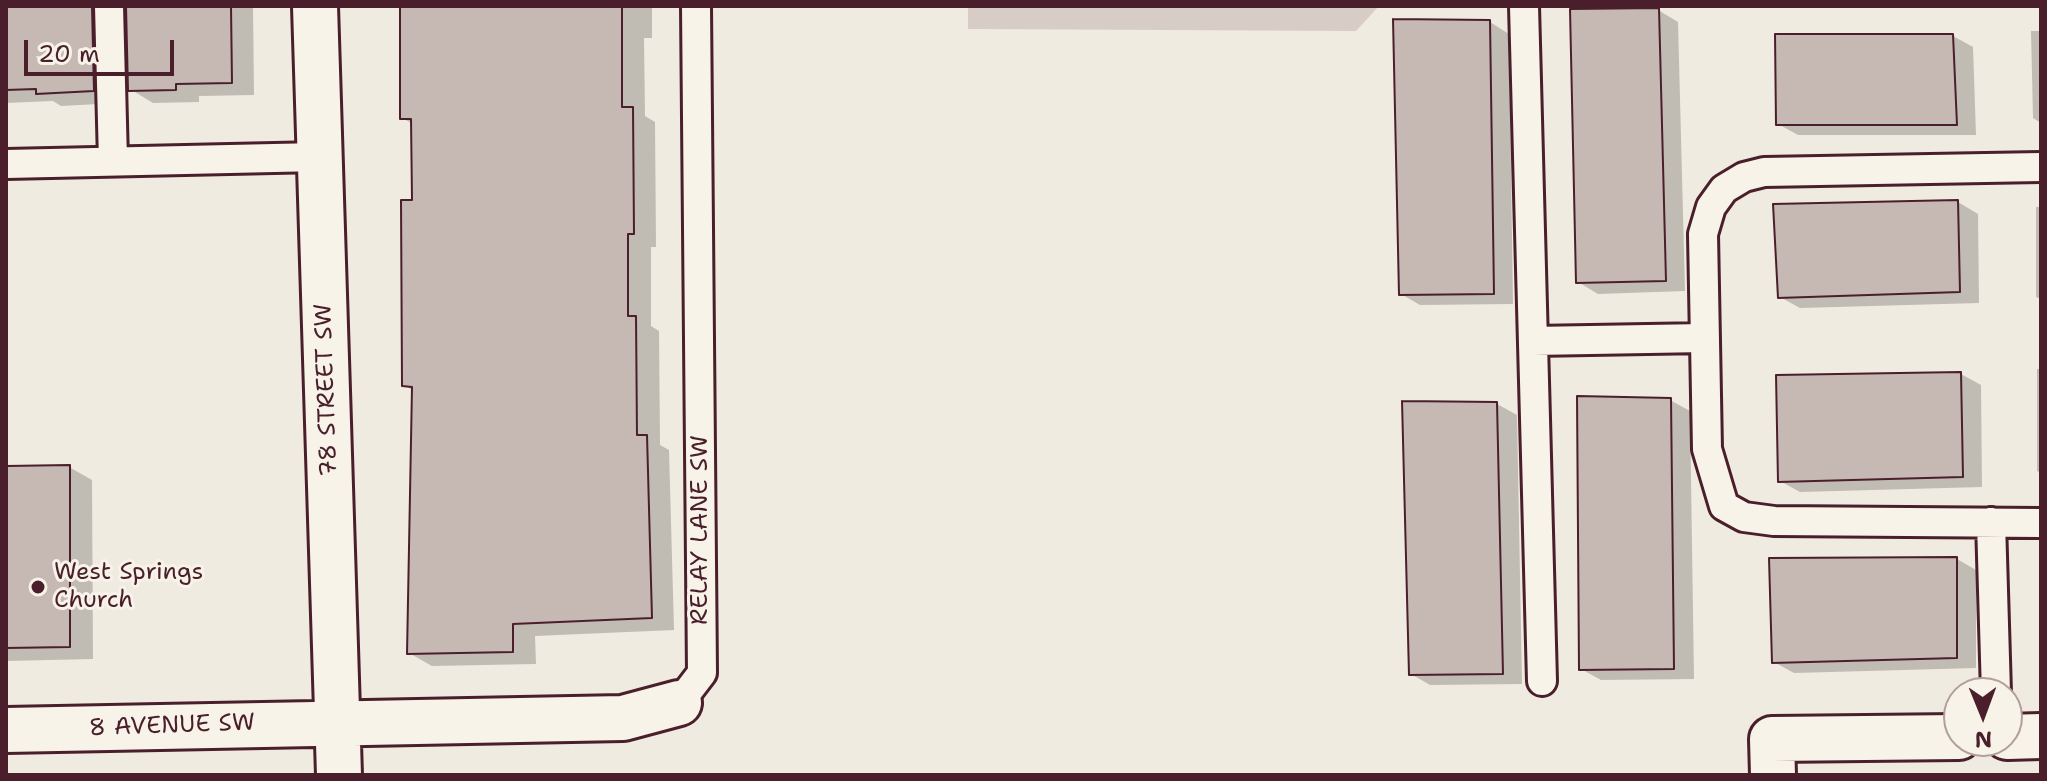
<!DOCTYPE html>
<style>
body{margin:0}
#map{position:relative;width:2047px;height:781px;overflow:hidden;background:#f0ebe0;font-family:"Shantell Sans",sans-serif}
canvas{display:block}
.frame{position:absolute;inset:0;border:8px solid #4a1f2b;pointer-events:none}
.north{position:absolute;left:1943px;top:677px;width:80px;height:80px;box-sizing:border-box;background:#f7f3e8;border:2px solid #b29e9c;border-radius:50%;rotate:179deg;font-size:22px;font-weight:700;line-height:32px;text-align:center;color:#4a1f2b}
.north::after{content:'';display:block;margin:auto;width:28px;height:36px;background:#4a1f2b;clip-path:polygon(50% 0,100% 100%,50% 72%,0 100%)}
.scale{position:absolute;left:24px;top:40px;width:150px;height:36px;box-sizing:border-box;border:4px solid #4a1f2b;border-top:0;padding-left:10px;font-size:24px;line-height:28px;white-space:nowrap;color:#4a1f2b;-webkit-text-stroke:6px #f7f3e8;paint-order:stroke}
</style>
<div id="map">
<canvas width="2047" height="781"></canvas>
<div class="frame"></div>
<div class="north">N</div>
<div class="scale">20 m</div>
</div>
<script>
const ctx = document.querySelector('canvas').getContext('2d');
ctx.lineJoin = 'round';
function fill(path, color) { ctx.fillStyle = color; ctx.fill(path, 'evenodd'); }
const poly = rows => new Path2D(rows.map(r => 'M' + r).join(''));
function strokePath(path, color, width, dash) { ctx.strokeStyle = color; ctx.lineWidth = width; ctx.lineCap = dash ? 'butt' : 'round'; ctx.setLineDash(dash || []); ctx.stroke(path); }
function write(font, color, halo, rows, align = 'center') {
  ctx.font = font + ' "Shantell Sans",sans-serif'; ctx.lineWidth = 6; ctx.setLineDash([]); ctx.textBaseline = 'middle'; ctx.strokeStyle = halo; ctx.fillStyle = color; for (const [text, x, y, turn = 0] of rows) {
    ctx.save(); ctx.translate(x, y); ctx.rotate((+turn || 0) * Math.PI / 180); ctx.textAlign = isNaN(turn) ? turn : align; if (halo) ctx.strokeText(text, 0, 0); ctx.fillText(text, 0, 0); ctx.restore();
  }
}
const green = poly([
 [968,6,1379,6,1356,31,968,29]
]);
const shadow = poly([
 [6,6,124,6,117,10,117,103,61,106,53,101,6,103],
 [128,6,253,6,254,95,199,96,199,102,153,103,130,89],
 [401,6,652,6,652,38,644,38,645,116,655,122,656,247,651,247,651,326,659,331,660,445,669,450,674,630,535,636,536,664,432,666,409,653,414,391,404,385,414,202,413,124,402,118],
 [1658,10,1678,22,1685,291,1598,294,1578,282],
 [1490,22,1509,34,1513,304,1420,305,1401,294],
 [2031,31,2041,31,2041,123,2033,118],
 [1953,36,1973,47,1976,135,1798,135,1778,124],
 [1958,202,1978,214,1979,303,1800,308,1780,297],
 [2036,207,2041,207,2041,299,2036,297],
 [2037,369,2041,369,2041,473,2037,471],
 [1961,374,1981,385,1982,487,1800,492,1780,481],
 [1670,400,1690,411,1694,679,1601,680,1581,669],
 [1497,404,1517,415,1522,684,1430,685,1411,674],
 [69,467,92,480,93,659,6,661,6,468],
 [1957,559,1976,570,1976,668,1794,673,1774,662]
]);
const building = poly([
 [6,6,92,6,94,91,36,94,36,89,6,90,6,6],
 [126,6,231,6,232,83,176,84,176,90,128,91,126,6],
 [400,6,622,6,622,107,633,107,634,234,628,234,628,316,636,316,637,435,647,435,652,618,513,624,513,652,407,654,412,387,402,386,401,200,412,200,411,119,400,119,400,6],
 [1659,8,1666,281,1576,283,1570,9,1659,8],
 [1393,19,1490,20,1494,294,1399,295,1393,19],
 [1775,34,1953,34,1957,125,1776,125,1775,34],
 [1958,200,1960,292,1778,298,1773,204,1958,200],
 [1961,372,1963,477,1778,482,1776,375,1961,372],
 [1577,396,1671,398,1674,669,1579,670,1577,396],
 [1402,401,1497,402,1503,674,1409,675,1402,401],
 [70,465,70,647,6,648,6,466,70,465],
 [1957,557,1957,658,1772,663,1769,558,1957,557]
]);
const lane = poly([
 [109,6,113,161],
 [1524,6,1542,681],
 [6,164,319,157],
 [2041,167,1764,172,1744,177,1724,189,1711,207,1703,234,1707,449,1724,506,1744,517,1774,521,2041,523],
 [1533,341,1705,338],
 [1991,522,1996,693],
 [679,703,702,673,696,6]
]);
const street = poly([
 [315,6,339,775],
 [6,730,623,718,679,703],
 [2007,737,2041,736],
 [1773,775,1772,739,1959,737]
]);
const markers = [
 [38,587,8,"#4a1f2b"]
];
const streetNames = [
 ["78 STREET SW",327,390,-92],
 ["RELAY LANE SW",701,530,-90],
 ["8 AVENUE SW",172,726,-2]
];
const poiNames = [
 ["West Springs",54,573],
 ["Church",54,601]
];
fill(green, '#d8cdc6');
fill(shadow, '#0003');
fill(building, '#c6b8b3');
strokePath(building, '#4a1f2b', 2);
strokePath(lane, '#4a1f2b', 34);
strokePath(street, '#4a1f2b', 50);
strokePath(lane, '#f7f3e8', 28);
strokePath(street, '#f7f3e8', 44);
for (const [x, y, r, color] of markers) { const dot = new Path2D(); dot.arc(x, y, r, 0, 2 * Math.PI); ctx.fillStyle = color; ctx.fill(dot); strokePath(dot, '#f7f3e8', 3); }
write('24px', '#4a1f2b', '#f7f3e8', streetNames);
write('24px', '#4a1f2b', '#f7f3e8', poiNames, 'left');
</script>
